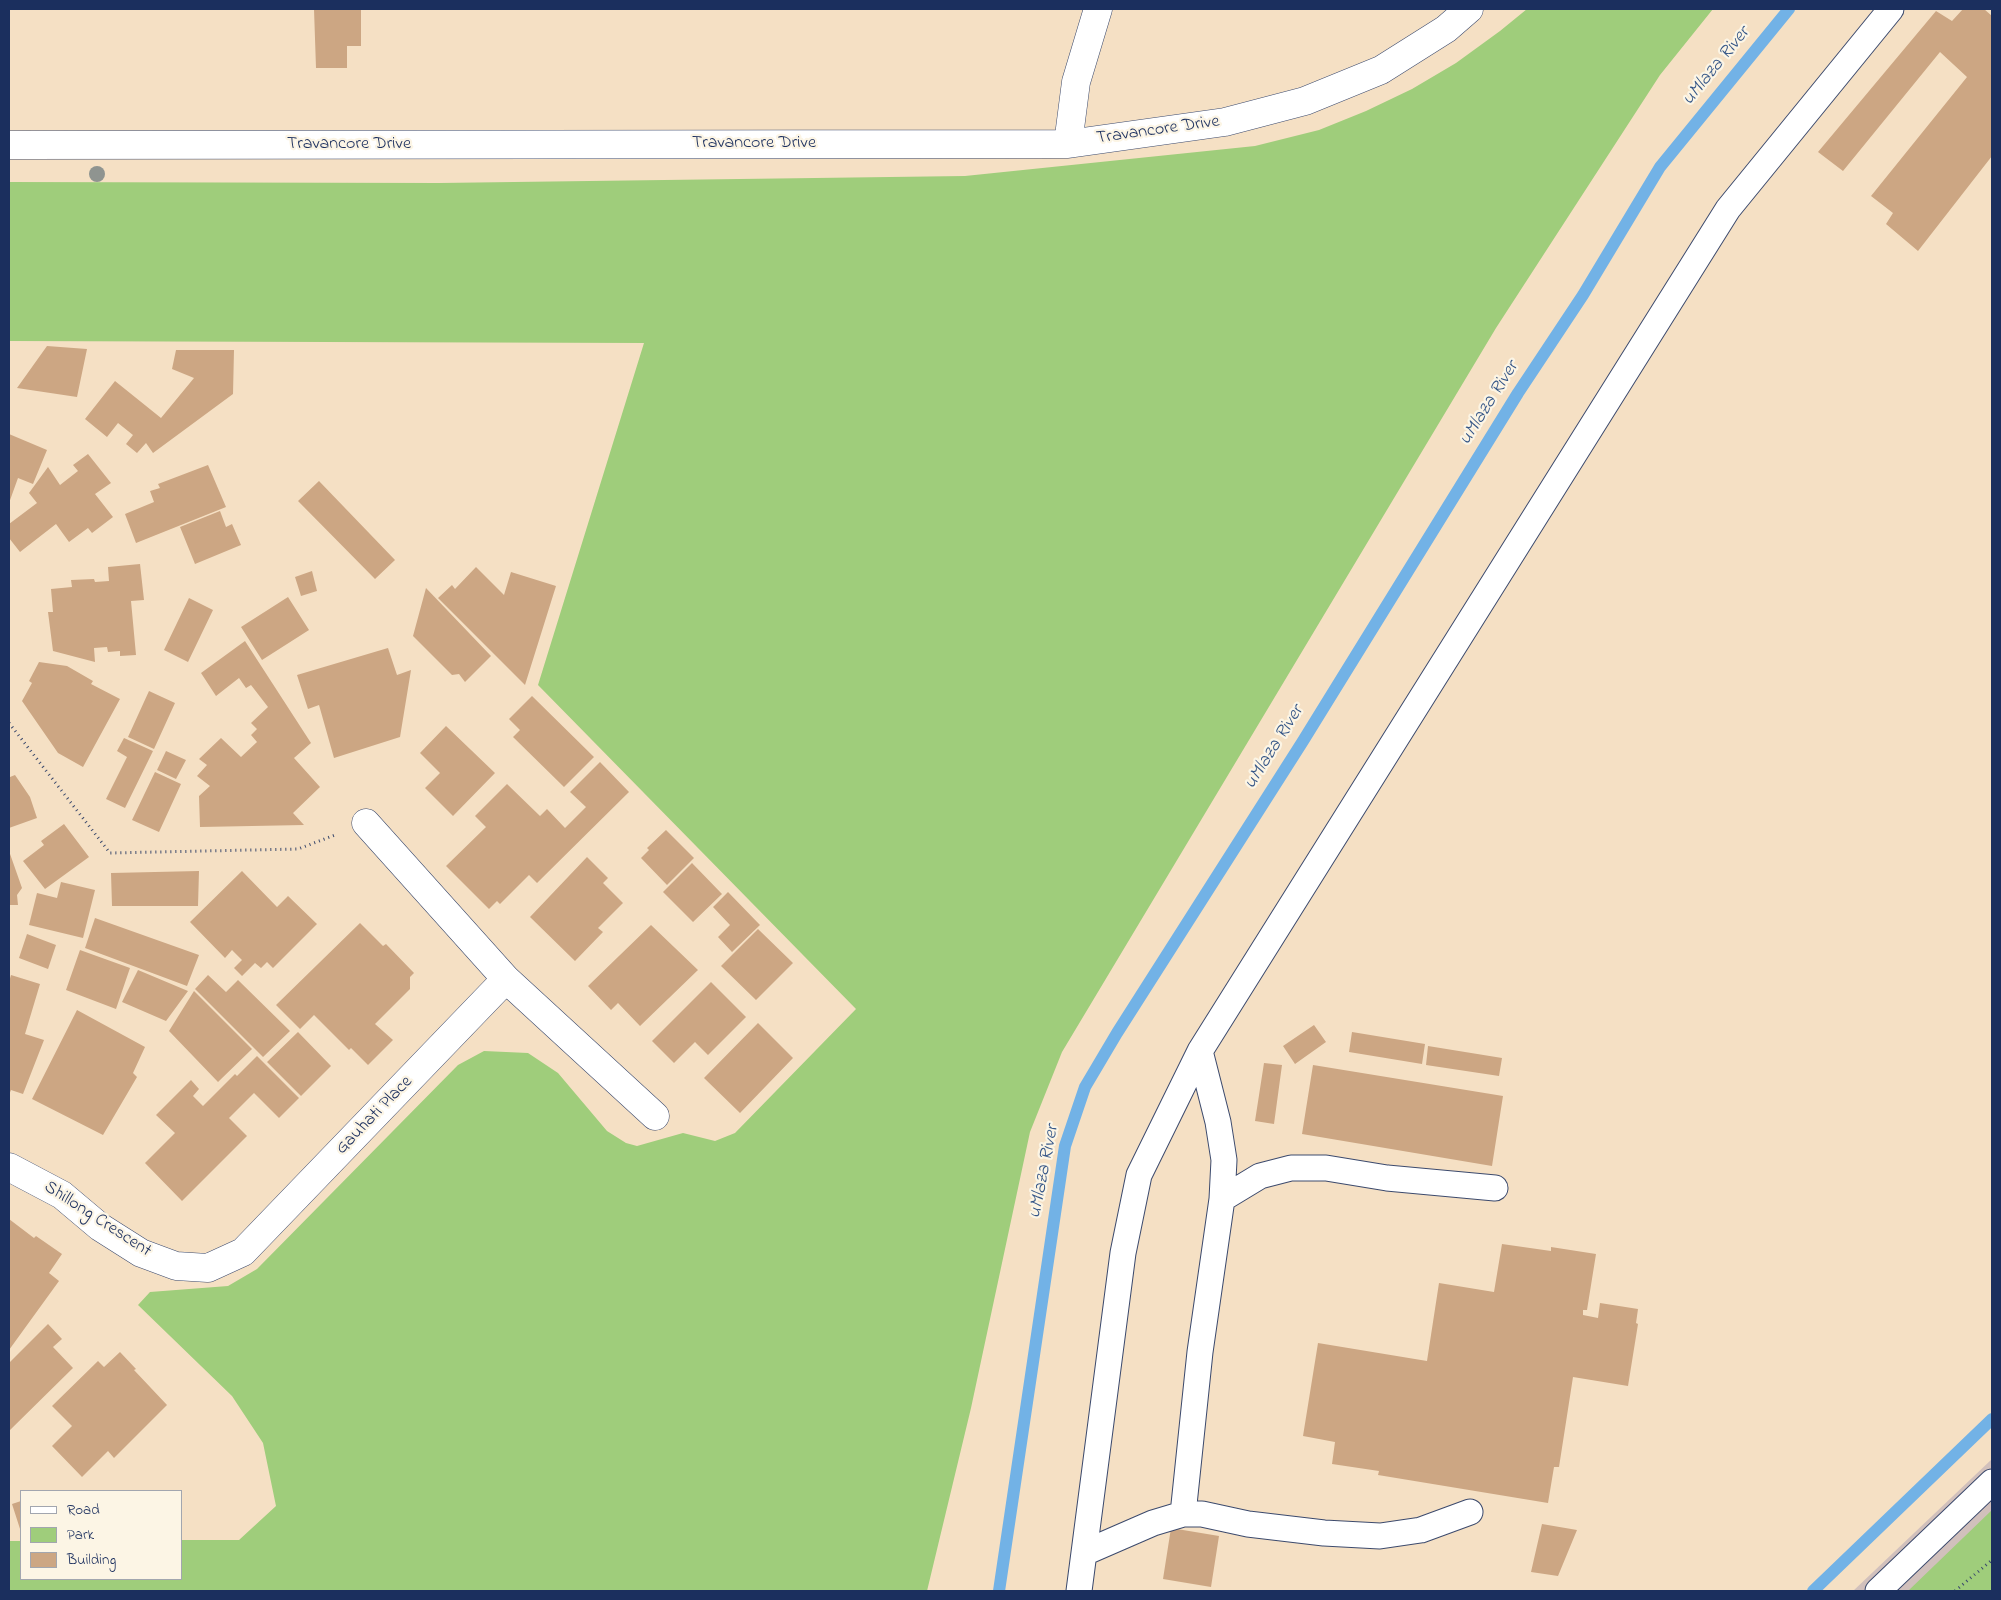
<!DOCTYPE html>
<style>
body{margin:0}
#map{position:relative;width:2001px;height:1600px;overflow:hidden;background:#f5e0c4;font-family:"Indie Flower",sans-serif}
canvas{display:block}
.frame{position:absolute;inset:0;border:10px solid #1b2f5e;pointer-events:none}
.legend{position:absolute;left:20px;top:1490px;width:162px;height:90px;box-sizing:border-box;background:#fcf5e5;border:1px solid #a2a6af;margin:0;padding:6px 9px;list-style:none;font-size:15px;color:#1b2f5e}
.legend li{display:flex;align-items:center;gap:10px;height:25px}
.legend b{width:25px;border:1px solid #a2a6af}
</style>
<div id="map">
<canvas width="2001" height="1600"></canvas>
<div class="frame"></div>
<ul class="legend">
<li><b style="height:6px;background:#fff"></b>Road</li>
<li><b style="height:14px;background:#9fcd7b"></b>Park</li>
<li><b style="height:14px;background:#cca683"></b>Building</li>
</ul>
</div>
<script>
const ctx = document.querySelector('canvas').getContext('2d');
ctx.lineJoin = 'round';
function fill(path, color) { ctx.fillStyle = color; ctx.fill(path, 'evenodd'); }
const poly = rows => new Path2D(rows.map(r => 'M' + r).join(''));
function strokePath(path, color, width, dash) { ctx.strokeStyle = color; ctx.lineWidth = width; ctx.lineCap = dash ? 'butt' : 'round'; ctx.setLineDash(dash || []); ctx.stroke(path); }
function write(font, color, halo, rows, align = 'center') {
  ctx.font = font + ' "Indie Flower",sans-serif'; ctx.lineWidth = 4.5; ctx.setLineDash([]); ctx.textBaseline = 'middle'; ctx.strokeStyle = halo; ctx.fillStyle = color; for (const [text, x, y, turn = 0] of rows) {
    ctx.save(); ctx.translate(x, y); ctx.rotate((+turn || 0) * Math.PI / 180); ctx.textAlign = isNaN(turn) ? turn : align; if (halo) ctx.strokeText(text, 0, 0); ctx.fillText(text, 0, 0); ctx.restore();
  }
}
const industrial = poly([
 [1992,1459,1992,1591,1853,1591]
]);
const green = poly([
 [1527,9,1713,9,1660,75,1496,328,1062,1052,1030,1132,971,1408,927,1591,9,1591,9,1541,21,1541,21,1579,181,1579,181,1540,239,1540,276,1506,263,1443,232,1396,138,1305,150,1292,228,1286,257,1269,458,1065,484,1051,528,1053,558,1073,607,1131,626,1143,637,1146,683,1133,715,1141,735,1133,856,1009,538,685,644,343,9,341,9,182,439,183,965,176,1255,146,1319,130,1366,111,1412,89,1456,63,1500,31],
 [1992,1510,1992,1591,1908,1591]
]);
const stream = poly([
 [999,1591,1065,1146,1085,1087,1117,1033,1303,741,1518,393,1583,295,1660,167,1789,9],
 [1813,1591,1992,1419]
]);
const building = poly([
 [314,9,361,9,361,46,347,46,347,68,316,68],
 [1963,9,1984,9,1992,16,1992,156,1918,251,1886,224,1893,213,1871,196,1967,77,1940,52,1843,171,1818,152,1936,11,1952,21],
 [47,346,87,349,77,397,17,388],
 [176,350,234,350,233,394,153,453,146,443,137,453,126,444,133,435,118,423,107,437,85,419,115,381,161,418,194,378,172,369],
 [9,434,47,450,33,484,18,478,9,503],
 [88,454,111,483,95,494,113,517,92,533,88,528,69,542,56,524,20,552,9,538,9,524,37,503,29,493,48,467,60,485,78,471,73,465],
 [208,465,226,507,136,543,125,514,154,502,150,491,160,488,158,484],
 [319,481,395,560,375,579,298,501],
 [220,511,226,527,232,524,241,545,195,564,180,527],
 [140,564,144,600,131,601,136,655,120,656,120,651,108,652,107,647,94,648,95,662,53,651,48,612,53,612,51,589,72,587,71,580,94,579,95,582,109,581,108,567],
 [476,567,504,595,511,572,556,586,525,685,438,598,452,585,455,589],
 [312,571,317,591,301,596,295,577],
 [426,588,491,656,465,682,459,674,452,675,413,636],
 [288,597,309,630,262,660,241,627],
 [189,598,213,610,188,662,164,650],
 [245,641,311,743,294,758,320,787,293,813,304,825,200,827,199,796,210,786,197,776,207,765,199,759,221,738,241,757,257,742,251,735,257,729,251,723,268,707,251,685,246,688,239,678,216,696,201,673],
 [388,648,397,675,411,670,400,737,334,758,319,705,308,709,297,675],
 [39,662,67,666,93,681,91,684,120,699,83,767,58,753,22,701,32,683,29,681],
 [149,691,175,703,154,749,128,737],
 [532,696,594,757,564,787,513,737,520,730,509,719],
 [446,726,495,773,453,816,425,788,440,773,420,753],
 [124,738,153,751,125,808,106,799,127,757,117,751],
 [166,751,186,760,176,779,157,770],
 [600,762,629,792,537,883,529,875,500,904,497,901,489,909,446,866,486,827,475,816,507,784,540,816,547,809,565,828,586,807,570,792],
 [155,772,181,784,159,832,132,820],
 [9,773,10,777,15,775,30,797,37,818,9,828],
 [64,824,89,857,45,889,23,861,44,845,41,841],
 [666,830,694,858,667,885,641,858,649,850,647,848],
 [9,851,22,888,17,895,18,905,9,905],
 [587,857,608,878,603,883,623,903,598,928,603,932,575,961,530,917],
 [692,863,722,894,693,922,663,892],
 [199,871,198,906,112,906,111,873],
 [242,871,277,907,288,896,317,924,273,968,267,962,261,968,255,963,242,976,234,968,242,960,232,950,225,958,190,922],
 [61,882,95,890,83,938,29,925,37,893,57,898],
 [728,892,760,925,732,952,718,937,730,925,713,907],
 [95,918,199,955,187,986,85,948],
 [360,923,383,946,386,944,414,973,410,977,410,989,375,1024,393,1040,368,1065,351,1048,349,1050,314,1015,300,1029,276,1005],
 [651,925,698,970,640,1026,618,1003,611,1010,588,986],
 [758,929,793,963,756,1000,721,966],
 [27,934,56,945,48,969,19,958],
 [80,950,130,968,116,1009,66,990],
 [138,970,188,991,166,1021,122,1002],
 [11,975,40,984,25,1034,44,1040,23,1094,11,1090,9,1095,9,982],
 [208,975,226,992,238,980,290,1031,263,1057,195,989],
 [711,982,746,1017,708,1055,695,1042,674,1063,652,1041],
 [194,991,252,1049,218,1082,169,1031],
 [77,1010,145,1047,133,1073,137,1077,103,1135,32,1099],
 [758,1023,793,1058,740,1113,704,1078],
 [1314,1025,1326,1042,1295,1064,1283,1046],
 [298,1032,331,1066,301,1096,267,1062],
 [1352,1032,1425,1044,1422,1064,1349,1052],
 [1428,1046,1502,1058,1499,1076,1426,1065],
 [257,1056,299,1098,279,1118,254,1093,229,1118,247,1136,182,1201,145,1163,175,1133,156,1115,191,1080,199,1089,193,1096,203,1106,235,1074,237,1076],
 [1264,1063,1282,1065,1274,1124,1255,1121],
 [1313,1065,1503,1096,1492,1166,1302,1134],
 [9,1219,34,1238,36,1236,62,1254,49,1273,59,1281,9,1350],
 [1502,1244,1551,1251,1551,1247,1596,1254,1587,1310,1583,1310,1583,1315,1598,1318,1600,1303,1638,1309,1636,1323,1638,1324,1628,1386,1573,1377,1559,1467,1554,1467,1548,1503,1378,1475,1379,1471,1332,1464,1335,1442,1303,1436,1318,1343,1427,1361,1439,1283,1494,1292],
 [48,1324,62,1339,53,1347,73,1368,9,1431,9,1363],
 [120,1352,136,1369,134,1370,167,1405,114,1458,108,1451,82,1477,52,1446,72,1426,52,1406,98,1361,104,1367],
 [21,1501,21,1532,12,1504],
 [1542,1524,1577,1530,1558,1576,1531,1572],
 [1171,1528,1219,1536,1211,1587,1163,1579]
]);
const path = poly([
 [9,723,110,853,298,849,335,835],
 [1955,1591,1992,1560]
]);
const lane = poly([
 [1222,1199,1260,1176,1291,1168,1326,1168,1387,1178,1495,1188],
 [1183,1514,1200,1352,1222,1199,1224,1160,1218,1122,1200,1051],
 [1084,1553,1153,1523,1183,1514,1202,1514,1248,1524,1324,1533,1380,1536,1421,1530,1470,1512],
 [1079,1591,1123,1253,1139,1175,1200,1051,1728,209,1891,9],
 [1878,1591,1992,1482]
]);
const street = poly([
 [1068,144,1076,82,1098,9],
 [9,145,1068,144,1225,122,1305,101,1381,70,1446,29,1469,9],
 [366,823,506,979,655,1116],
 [9,1167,62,1195,100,1227,141,1253,176,1266,208,1268,243,1252,506,979]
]);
const trees = [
 [97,174]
];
const streetNames = [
 ["Travancore Drive",1158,131,-8],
 ["Travancore Drive",754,144],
 ["Travancore Drive",349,145],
 ["Gauhati Place",375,1116,-46],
 ["Shillong Crescent",97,1220,33]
];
const waterNames = [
 ["uMlaza River",1717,67,-51],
 ["uMlaza River",1490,404,-58],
 ["uMlaza River",1275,748,-58],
 ["uMlaza River",1045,1172,-79]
];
fill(industrial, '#d1c0bc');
fill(green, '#9fcd7b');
strokePath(stream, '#72b2e6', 12);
fill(building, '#cca683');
strokePath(lane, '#3c4a6d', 27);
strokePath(street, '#3c4a6d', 29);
strokePath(path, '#3c4a6d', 3, [1, 4]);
strokePath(lane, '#fff', 25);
strokePath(street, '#fff', 28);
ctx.fillStyle = '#8f9490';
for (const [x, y] of trees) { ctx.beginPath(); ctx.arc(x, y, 8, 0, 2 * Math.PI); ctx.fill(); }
write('18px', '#1b2f5e', '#fcf5e5', streetNames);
write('italic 19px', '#355687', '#fcf5e5', waterNames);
</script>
